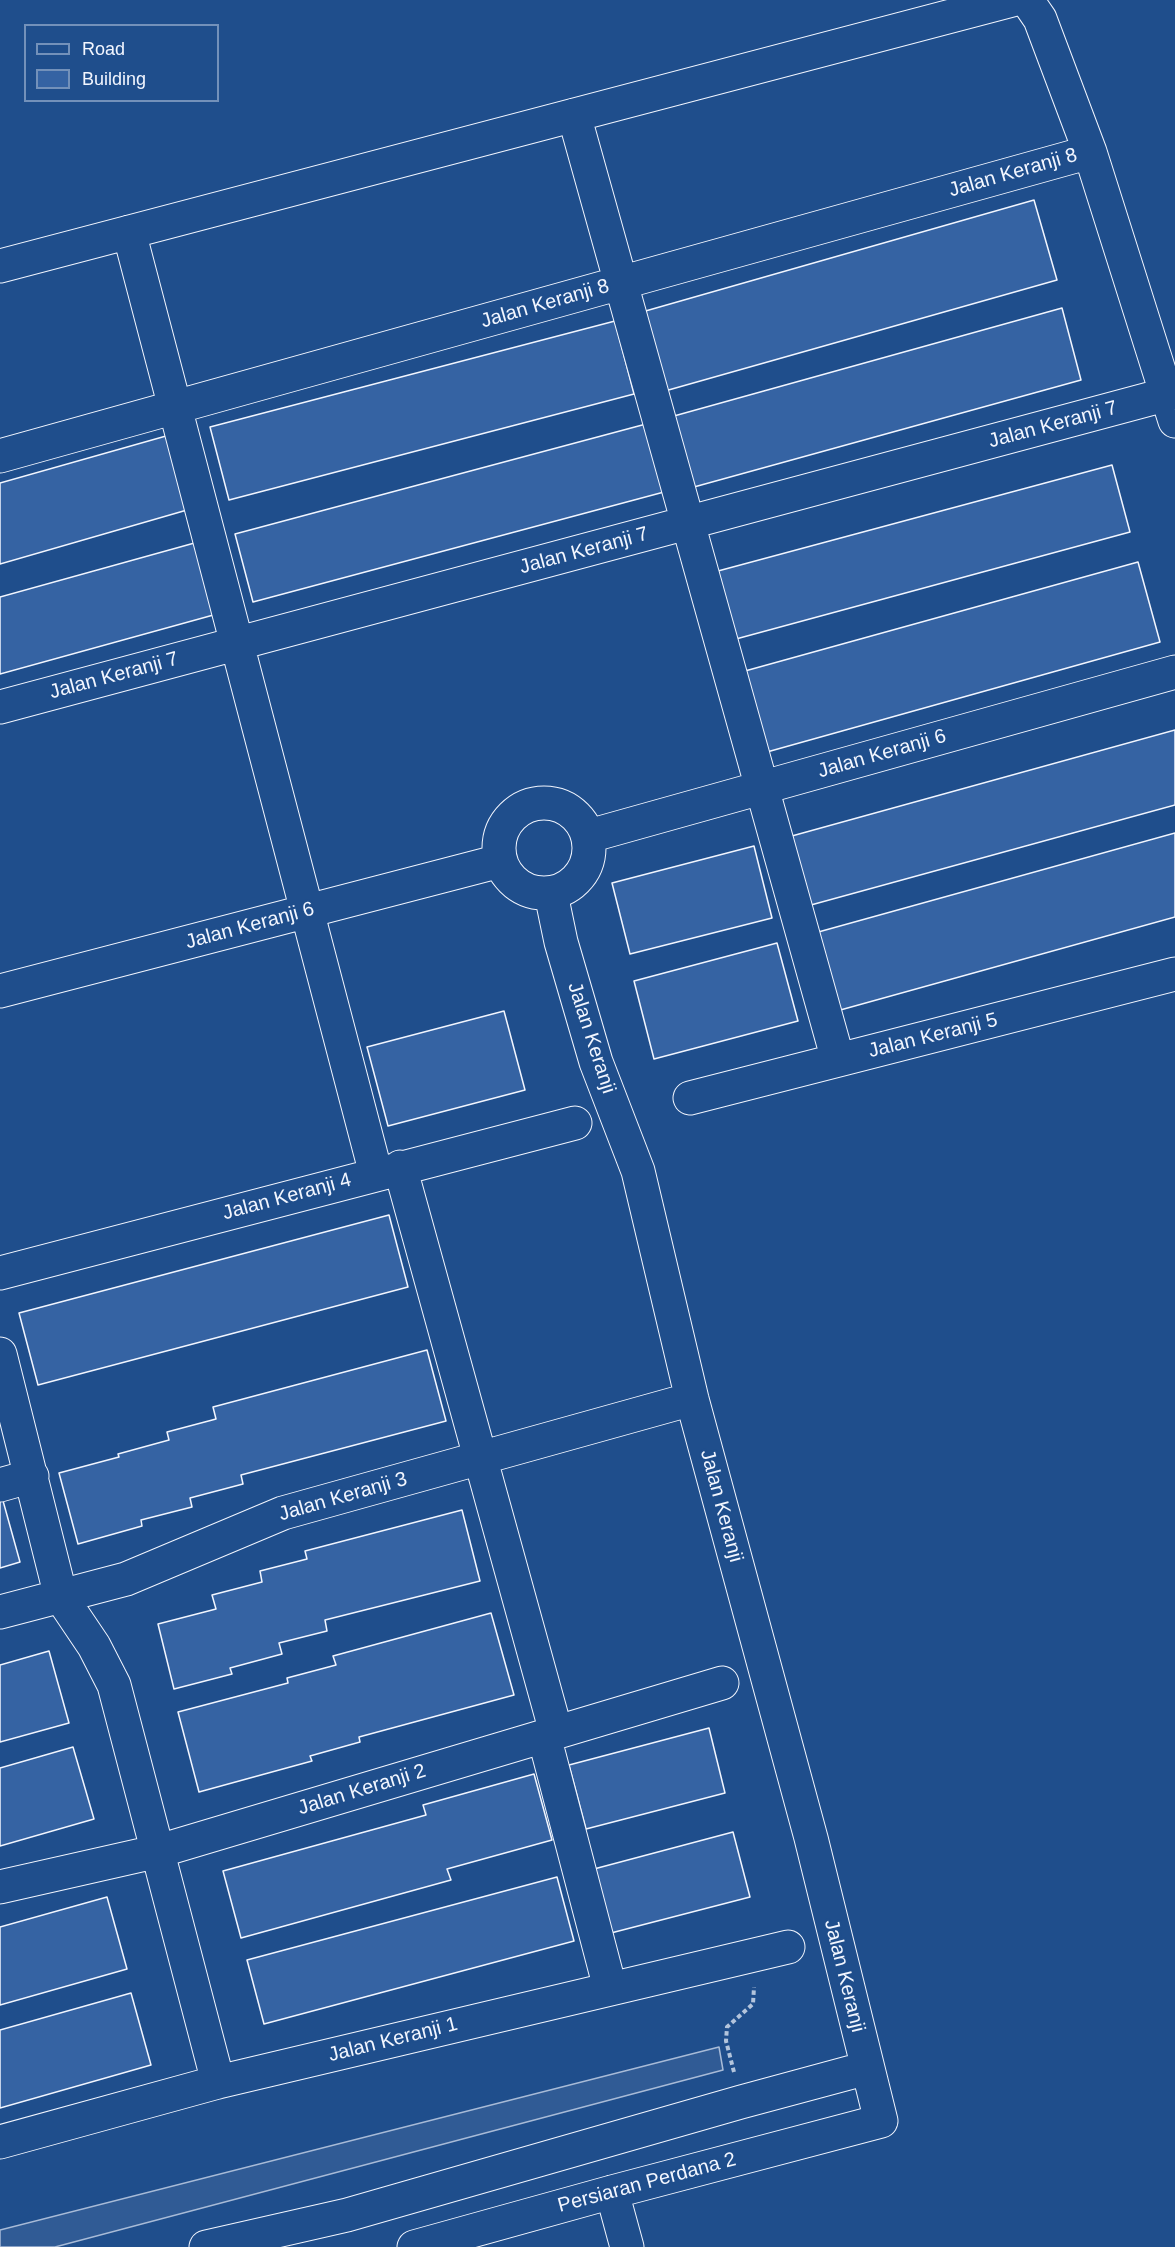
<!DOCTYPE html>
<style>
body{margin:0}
#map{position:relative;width:1175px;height:2247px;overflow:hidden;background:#1f4e8c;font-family:Helvetica,sans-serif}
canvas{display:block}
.legend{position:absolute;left:24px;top:24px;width:195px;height:78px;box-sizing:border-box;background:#1f4e8c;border:2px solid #7391ba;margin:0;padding:8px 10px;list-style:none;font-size:18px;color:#f2f6ff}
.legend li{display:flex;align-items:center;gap:12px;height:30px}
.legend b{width:30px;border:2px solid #7391ba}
</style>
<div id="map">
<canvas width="1175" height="2247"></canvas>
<ul class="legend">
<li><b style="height:8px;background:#1f4e8c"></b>Road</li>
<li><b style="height:16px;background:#3563a3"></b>Building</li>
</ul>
</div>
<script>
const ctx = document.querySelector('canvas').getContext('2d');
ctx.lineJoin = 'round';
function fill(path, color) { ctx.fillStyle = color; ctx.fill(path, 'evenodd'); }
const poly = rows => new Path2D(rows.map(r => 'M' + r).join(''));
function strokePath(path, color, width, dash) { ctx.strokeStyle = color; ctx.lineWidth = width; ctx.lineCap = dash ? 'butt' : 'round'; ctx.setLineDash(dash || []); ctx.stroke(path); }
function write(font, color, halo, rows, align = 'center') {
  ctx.font = font + ' Helvetica,sans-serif'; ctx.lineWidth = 4.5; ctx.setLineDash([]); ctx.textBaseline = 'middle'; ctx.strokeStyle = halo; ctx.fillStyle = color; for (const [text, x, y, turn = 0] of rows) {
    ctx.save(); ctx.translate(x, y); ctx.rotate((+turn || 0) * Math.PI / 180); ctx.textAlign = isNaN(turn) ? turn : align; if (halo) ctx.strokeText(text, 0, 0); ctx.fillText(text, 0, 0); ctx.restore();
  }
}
const built = poly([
 [719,2047,723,2070,55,2247,0,2247,0,2230,719,2047]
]);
const building = poly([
 [1034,200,1057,280,665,391,642,312,1034,200],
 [1062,308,1081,380,694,487,674,416,1062,308],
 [615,321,634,394,229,500,210,427,615,321],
 [646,424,664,492,253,602,235,534,646,424],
 [166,436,187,510,0,564,0,483,166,436],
 [1112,465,1130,532,736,639,718,571,1112,465],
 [198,542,217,614,0,674,0,597,198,542],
 [1138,562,1160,642,767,752,745,671,1138,562],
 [1175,730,1175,805,800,908,781,839,1175,730],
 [1175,833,1175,917,826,1014,804,936,1175,833],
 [754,846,772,918,630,954,612,883,754,846],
 [777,943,798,1021,654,1059,634,981,777,943],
 [504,1011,525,1090,388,1126,367,1047,504,1011],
 [389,1215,408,1287,38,1385,19,1313,389,1215],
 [427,1350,446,1421,241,1475,243,1484,190,1498,192,1507,141,1520,142,1526,78,1544,59,1473,119,1457,118,1454,169,1440,167,1432,216,1419,213,1407,427,1350],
 [0,1490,20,1562,0,1568,0,1490],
 [462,1510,480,1581,325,1620,327,1631,279,1643,282,1654,230,1668,232,1674,174,1689,158,1624,216,1609,212,1595,262,1582,260,1571,307,1559,305,1551,462,1510],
 [491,1613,514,1695,359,1737,360,1742,310,1756,312,1761,199,1792,178,1712,288,1683,287,1678,336,1665,333,1656,491,1613],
 [49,1651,69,1723,0,1742,0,1665,49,1651],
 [709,1728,725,1793,586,1829,569,1765,709,1728],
 [73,1747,94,1819,0,1846,0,1768,73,1747],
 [534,1774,552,1840,447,1869,451,1880,241,1938,223,1871,426,1815,423,1805,534,1774],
 [733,1832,750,1897,611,1933,594,1869,733,1832],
 [557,1877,574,1941,264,2024,247,1960,557,1877],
 [107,1897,127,1969,0,2005,0,1927,107,1897],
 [131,1993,151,2065,0,2108,0,2030,131,1993]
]);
const path = poly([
 [734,2072,726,2041,727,2027,753,2004,754,1987]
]);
const minor = poly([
 [1027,0,1040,19,1090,152,1175,421],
 [574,115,838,1060],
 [129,232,376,1174],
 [0,266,1012,0],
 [0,456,1090,152],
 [0,707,1168,394],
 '499 848a45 45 0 1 1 90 0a45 45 0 1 1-90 0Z',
 [589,836,1175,672],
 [0,991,500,861],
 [690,1098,1175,974],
 [400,1167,556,1732],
 [0,1273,575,1123],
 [0,1354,61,1597,94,1646,114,1685,218,2082],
 [0,1485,32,1476],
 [0,1612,126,1579,283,1513,692,1399],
 [544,1736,610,1988],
 [0,1887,159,1851,722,1683],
 [0,2142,218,2082,788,1947],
 [612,2192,627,2247],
 [206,2247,347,2215,741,2102,867,2068],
 [414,2247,612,2192,881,2121,811,1838,692,1399,638,1171,596,1062,561,942,551,894]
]);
const streetNames = [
 ["Jalan Keranji 8",1013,173,-16],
 ["Jalan Keranji 8",545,304,-16],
 ["Jalan Keranji 7",1053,425,-15],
 ["Jalan Keranji 7",584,551,-15],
 ["Jalan Keranji 7",114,676,-15],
 ["Jalan Keranji 6",882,754,-16],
 ["Jalan Keranji 6",250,926,-15],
 ["Jalan Keranji 5",933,1036,-14],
 ["Jalan Keranji",591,1038,72],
 ["Jalan Keranji 4",287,1197,-15],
 ["Jalan Keranji 3",343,1497,-16],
 ["Jalan Keranji",721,1506,75],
 ["Jalan Keranji 2",362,1790,-17],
 ["Jalan Keranji",844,1976,76],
 ["Jalan Keranji 1",393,2040,-14],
 ["Persiaran Perdana 2",647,2183,-15]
];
fill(built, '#305b95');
strokePath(built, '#a8bbd7', 1.5);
fill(building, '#3563a3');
strokePath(building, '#f2f6ff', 1.5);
strokePath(minor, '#f2f6ff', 35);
strokePath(path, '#b3c4dc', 4, [4.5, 3]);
strokePath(minor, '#1f4e8c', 33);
write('20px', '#f2f6ff', '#1f4e8c', streetNames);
</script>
